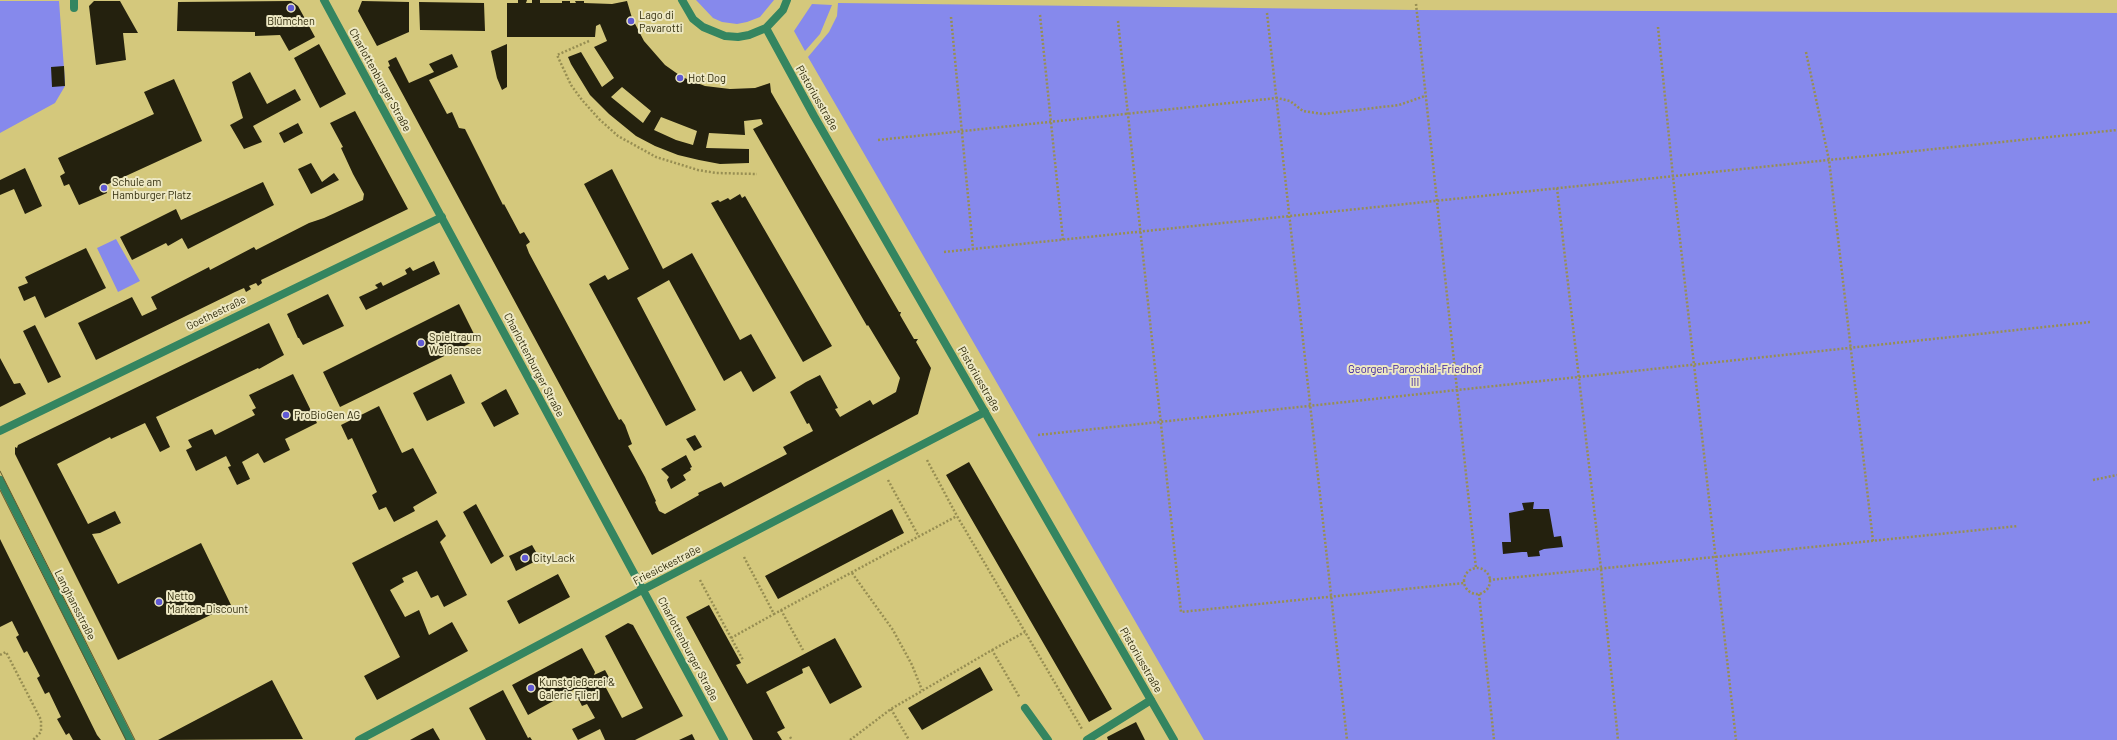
<!DOCTYPE html>
<meta charset="utf-8">
<style>
body{margin:0}
canvas{display:block;background:#d4c87c}
</style>
<canvas width="2117" height="740"></canvas>
<script>
const ctx = document.querySelector('canvas').getContext('2d');
ctx.lineJoin = 'round';
function fill(path, color) { ctx.fillStyle = color; ctx.fill(path, 'evenodd'); }
const poly = rows => new Path2D(rows.map(r => 'M' + r).join(''));
function strokePath(path, color, width, dash) { ctx.strokeStyle = color; ctx.lineWidth = width; ctx.lineCap = dash ? 'butt' : 'round'; ctx.setLineDash(dash || []); ctx.stroke(path); }
function write(font, color, halo, rows, align = 'center') {
  ctx.font = font + ' Barlow,sans-serif'; ctx.lineWidth = 4; ctx.setLineDash([]); ctx.textBaseline = 'middle'; ctx.strokeStyle = halo; ctx.fillStyle = color; for (const [text, x, y, turn = 0] of rows) {
    ctx.save(); ctx.translate(x, y); ctx.rotate((+turn || 0) * Math.PI / 180); ctx.textAlign = isNaN(turn) ? turn : align; if (halo) ctx.strokeText(text, 0, 0); ctx.fillText(text, 0, 0); ctx.restore();
  }
}
const green = poly([
 [696,0,774,0,760,17,747,22,737,24,722,22,713,18],
 [0,1,59,1,65,82,65,86,55,103,0,133],
 [838,3,1416,10,2117,13,2117,740,1204,740,808,57,829,32,837,16],
 [812,4,832,5,820,34,805,51,794,31],
 [116,239,140,281,118,292,97,248]
]);
const building = poly([
 [518,0,527,0,526,3,532,3,532,0,540,0,540,3,562,3,562,1,570,1,570,3,576,3,575,1,584,1,584,3,612,4,627,1,632,18,644,41,665,65,682,77,705,86,730,89,755,88,770,83,771,92,899,312,901,312,900,315,914,339,918,339,916,342,931,368,918,414,652,555,388,67,390,66,388,61,396,57,409,83,434,72,429,64,452,54,458,67,429,80,447,114,452,112,459,128,465,129,503,205,504,204,520,234,524,232,530,242,526,245,529,253,619,420,621,419,625,425,632,444,628,446,645,477,656,501,655,502,659,511,665,514,699,495,698,493,721,482,724,487,787,454,783,447,813,431,809,423,807,424,790,392,806,382,820,375,838,408,835,409,840,417,870,400,873,405,896,392,900,378,868,325,867,326,753,129,763,124,761,119,744,121,745,135,709,133,706,148,749,149,749,163,720,164,699,160,678,155,655,146,636,136,609,114,590,95,571,64,568,57,581,52,602,87,614,78,594,47,607,41,600,24,596,26,595,37,507,37,507,3,518,3],
 [622,87,651,111,643,123,611,97],
 [661,117,697,131,693,145,676,140,654,130],
 [94,1,120,1,138,33,123,33,126,60,96,65,89,6],
 [291,1,298,6,315,37,289,51,280,35,255,36,255,32,177,31,178,2],
 [362,1,409,2,409,32,377,46,358,11],
 [419,2,484,3,485,31,420,30],
 [319,44,346,94,320,108,294,58],
 [507,44,507,87,502,90,497,78,491,51],
 [64,66,65,86,52,87,51,67],
 [250,72,267,104,295,89,301,100,253,126,262,142,244,149,230,125,243,118,232,82],
 [174,79,202,141,104,186,107,193,79,205,69,184,64,186,60,176,65,173,58,158,154,114,144,92],
 [355,111,408,209,261,280,262,283,258,286,256,283,249,286,251,289,246,292,244,288,235,292,96,360,78,323,132,297,142,316,157,309,151,297,209,267,210,270,254,247,256,250,309,223,324,218,363,200,364,194,353,174,341,148,343,147,330,123],
 [298,123,303,133,284,143,279,133],
 [311,163,322,182,334,173,339,180,311,194,298,169],
 [25,168,42,206,25,214,14,189,0,195,0,180],
 [612,169,663,269,692,253,740,340,751,334,776,378,753,392,741,371,724,381,669,280,637,298,696,410,666,426,589,284,605,275,608,280,629,269,584,184],
 [263,182,274,205,188,249,182,238,168,246,166,243,132,260,120,237,176,209,181,220],
 [740,194,742,198,745,196,832,346,803,362,711,203,718,200,720,202,728,198,730,200],
 [86,248,106,288,45,318,35,296,24,301,18,287,28,283,25,277],
 [434,261,440,274,366,310,359,297,378,288,375,285,381,282,383,286,407,274,405,270,410,267,413,271],
 [328,294,344,326,303,345,299,338,298,338,287,314],
 [459,304,477,340,340,407,323,372],
 [269,323,284,355,259,369,258,368,156,417,170,447,160,452,145,423,111,439,110,437,57,464,88,524,115,511,121,523,100,533,92,534,118,584,201,543,231,605,118,660,15,454,15,447,17,448,18,445],
 [35,325,61,377,48,383,23,331],
 [0,358,14,384,20,383,26,394,0,407],
 [293,374,317,423,285,439,290,450,264,463,258,453,242,462,250,479,237,485,228,467,231,466,226,456,196,471,186,450,192,447,188,440,212,429,215,435,255,415,252,410,256,408,249,395],
 [451,374,465,403,427,421,413,393],
 [506,389,519,414,494,427,481,403],
 [379,406,402,453,413,448,437,493,413,507,415,511,394,522,386,507,379,510,372,495,377,492,352,438,348,440,341,425],
 [695,435,702,447,694,451,686,439],
 [686,455,692,467,690,468,691,470,683,475,686,480,671,489,667,480,669,477,661,469],
 [969,462,1112,709,1089,722,946,475],
 [1534,502,1533,509,1549,509,1554,537,1561,536,1563,547,1544,549,1539,551,1540,556,1528,557,1527,552,1522,552,1503,554,1502,542,1511,542,1509,513,1524,510,1522,503],
 [476,504,504,556,491,564,463,512],
 [892,509,904,533,778,599,765,576],
 [437,520,446,536,440,542,467,595,444,607,438,595,431,598,417,571,402,578,404,582,390,590,405,617,419,610,429,635,452,622,468,651,377,700,364,676,400,657,352,563],
 [0,539,97,735,101,740,73,740,69,733,66,735,57,719,61,717,49,692,45,694,37,678,40,676,27,651,24,653,16,637,19,635,12,621,0,627],
 [532,545,540,559,516,571,509,556],
 [558,574,570,597,519,624,507,601],
 [709,605,741,663,736,665,747,684,835,638,862,687,830,704,809,666,802,669,803,673,766,692,785,728,777,732,782,740,753,740,686,617],
 [628,623,633,625,683,716,635,740,605,740,600,729,578,740,572,729,595,718,587,704,582,706,575,692,575,689,528,715,512,685,582,648,595,672,594,675,605,670,612,683,605,686,622,718,643,708,605,636],
 [980,667,993,690,922,730,908,708],
 [272,680,303,739,158,740],
 [503,690,528,738,530,737,532,740,486,740,469,708],
 [1136,722,1145,740,1108,740,1107,737],
 [433,728,440,740,410,740,421,734],
 [692,734,695,740,679,740]
]);
const path = poly([
 [1416,4,1476,568],
 [1267,13,1347,740],
 [1040,15,1063,240],
 [951,17,973,249],
 [1118,21,1181,612,1464,583],
 [1658,27,1673,177,1736,740],
 [589,41,557,55,571,85,582,100,599,119,618,136,656,157,698,170,716,173,757,174],
 [1806,52,1829,160,1873,541],
 [878,140,1277,98,1290,101,1303,111,1323,114,1399,105,1425,96],
 [1557,188,1601,569,1618,740],
 [944,252,2117,130],
 [1038,435,2091,322],
 [927,460,957,516,1082,729],
 [888,480,919,537],
 [2093,480,2117,475],
 [744,557,774,614,957,516],
 '1464 581a13 13 0 1 1 26 0a13 13 0 1 1-26 0Z',
 [852,573,893,630,912,665,922,690],
 [700,580,743,660],
 [1489,580,2018,526],
 [1479,594,1494,740],
 [781,610,803,650],
 [731,638,774,614],
 [992,650,1025,632],
 [0,655,6,652,41,720,41,732,33,740],
 [891,709,909,740],
 [790,737,792,740],
 [850,740,891,709,992,650,1020,698]
]);
const service = poly([
 [74,0,74,8],
 [1025,708,1048,740],
 [1087,740,1151,700]
]);
const minor = poly([
 [324,0,724,740],
 [0,431,442,217],
 [359,740,644,589,985,412]
]);
const tertiary = poly([
 [682,0,693,19,703,27,725,36,738,37,749,35,766,28,783,10,787,0],
 [766,28,814,116,1174,740],
 [0,480,130,740]
]);
const tram = poly([
 [0,471,135,740],
 [0,490,126,740]
]);
const markers = [
 [291,8,4,"#605ad3"],
 [631,21,4,"#605ad3"],
 [680,78,4,"#605ad3"],
 [104,188,4,"#605ad3"],
 [421,343,4,"#605ad3"],
 [286,415,4,"#605ad3"],
 [525,558,4,"#605ad3"],
 [159,602,4,"#605ad3"],
 [531,688,4,"#605ad3"]
];
const poiNames = [
 ["Lago di",639,15],
 ["Pavarotti",639,28],
 ["Blümchen",291,21,"center"],
 ["Hot Dog",688,78],
 ["Schule am",112,182],
 ["Hamburger Platz",112,195],
 ["Spieltraum",429,337],
 ["Weißensee",429,350],
 ["ProBioGen AG",294,415],
 ["CityLack",533,558],
 ["Netto",167,596],
 ["Marken-Discount",167,609],
 ["Kunstgießerei &",539,682],
 ["Galerie Flierl",539,695]
];
const streetNames = [
 ["Charlottenburger Straße",380,80,61],
 ["Pistoriusstraße",817,98,60],
 ["Goethestraße",216,313,-26],
 ["Charlottenburger Straße",534,365,62],
 ["Pistoriusstraße",979,379,60],
 ["Friesickestraße",667,565,-27],
 ["Langhansstraße",75,605,63],
 ["Charlottenburger Straße",688,649,62],
 ["Pistoriusstraße",1141,660,60]
];
const parkNames = [
 ["Georgen-Parochial-Friedhof",1415,369],
 ["III",1415,382]
];
fill(green, '#8689ec');
fill(building, '#24210e');
strokePath(path, '#978e52', 2.5, [2, 2]);
strokePath(service, '#348560', 8);
strokePath(minor, '#348560', 8);
strokePath(tertiary, '#348560', 8);
strokePath(tram, '#5f582b', 1);
for (const [x, y, r, color] of markers) { const dot = new Path2D(); dot.arc(x, y, r, 0, 2 * Math.PI); ctx.fillStyle = color; ctx.fill(dot); strokePath(dot, '#ede8c3', 1.5); }
write('11px', '#312c0c', '#ede8c3', poiNames, 'left');
write('11px', '#312c0c', '#ede8c3', streetNames);
write('11px', '#351a9c', '#ede8c3', parkNames);
</script>
